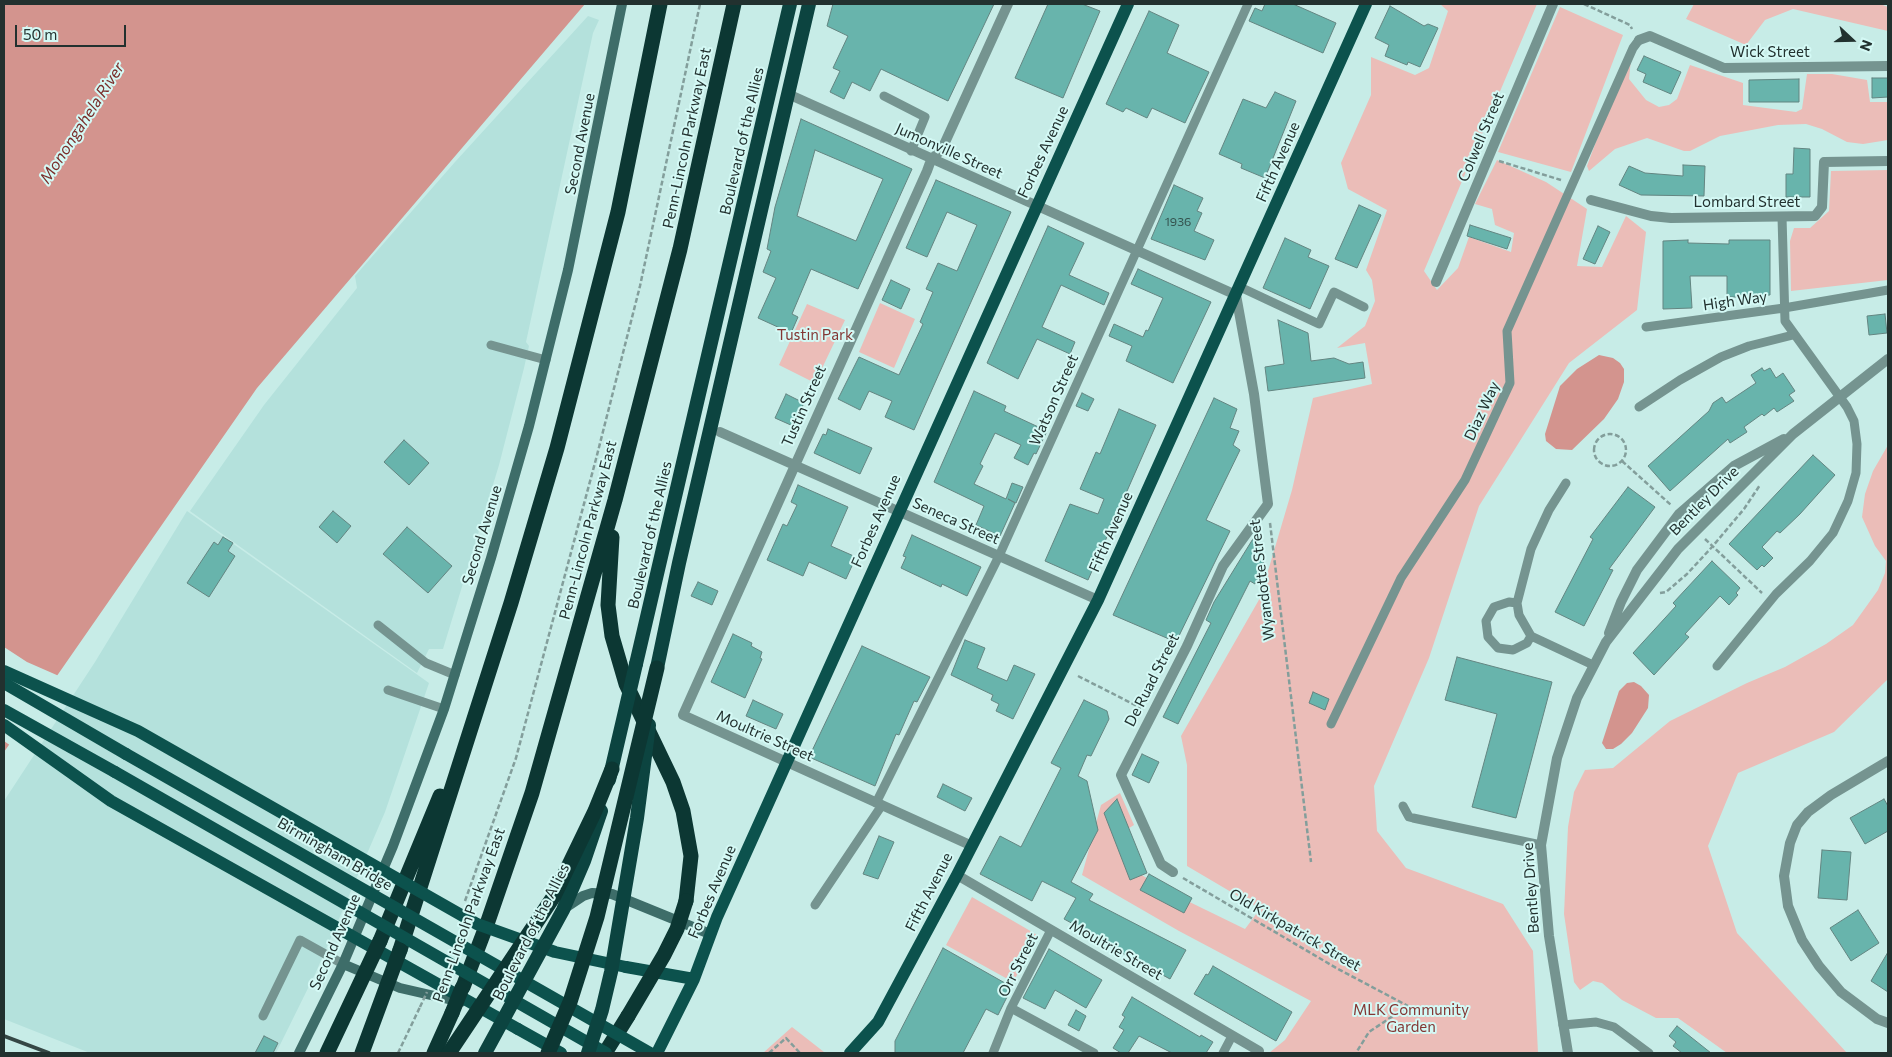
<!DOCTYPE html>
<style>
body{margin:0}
#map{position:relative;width:1892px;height:1057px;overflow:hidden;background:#c7ece7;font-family:Commissioner,sans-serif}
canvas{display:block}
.frame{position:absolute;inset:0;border:5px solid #22312f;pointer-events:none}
.north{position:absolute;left:1827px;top:15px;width:50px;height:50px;-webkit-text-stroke:4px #d4f9f5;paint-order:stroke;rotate:111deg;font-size:14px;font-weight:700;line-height:20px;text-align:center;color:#22312f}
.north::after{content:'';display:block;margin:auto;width:18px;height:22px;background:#22312f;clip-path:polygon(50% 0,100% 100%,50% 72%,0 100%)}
.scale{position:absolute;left:15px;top:25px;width:111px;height:22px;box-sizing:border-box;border:2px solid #22312f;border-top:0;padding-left:6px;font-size:15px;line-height:18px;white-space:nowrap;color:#22312f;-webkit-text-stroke:4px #d4f9f5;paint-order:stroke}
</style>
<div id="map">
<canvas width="1892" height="1057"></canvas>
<div class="frame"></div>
<div class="north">N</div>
<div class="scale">50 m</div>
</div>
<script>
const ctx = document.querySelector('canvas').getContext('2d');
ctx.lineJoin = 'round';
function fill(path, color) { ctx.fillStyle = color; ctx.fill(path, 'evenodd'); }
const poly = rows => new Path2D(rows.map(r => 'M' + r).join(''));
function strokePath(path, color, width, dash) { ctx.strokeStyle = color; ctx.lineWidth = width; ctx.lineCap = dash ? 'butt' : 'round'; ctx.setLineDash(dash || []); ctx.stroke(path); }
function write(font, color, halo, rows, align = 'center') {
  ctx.font = font + ' Commissioner,sans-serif'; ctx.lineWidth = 4; ctx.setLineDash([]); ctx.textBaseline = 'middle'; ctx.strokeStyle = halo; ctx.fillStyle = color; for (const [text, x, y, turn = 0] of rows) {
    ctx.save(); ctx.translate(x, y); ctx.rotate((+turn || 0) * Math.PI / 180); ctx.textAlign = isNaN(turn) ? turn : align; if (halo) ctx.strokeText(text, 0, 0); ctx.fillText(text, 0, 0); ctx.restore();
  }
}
const built = poly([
 [588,16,599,20,593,33,526,342,529,346,524,368,499,465,443,649,429,649,417,673,190,511,264,405,357,288,355,276,455,162],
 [187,511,429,683,385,812,316,972,276,1053,90,1053,4,1019,4,801,95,662]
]);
const green = poly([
 [1440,4,1537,4,1424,271,1437,290,1458,268,1469,237,1511,252,1514,233,1495,225,1492,209,1475,204,1497,160,1546,182,1587,209,1577,266,1602,267,1626,216,1646,232,1637,310,1569,363,1479,506,1429,658,1374,786,1377,831,1406,868,1503,904,1533,951,1538,1053,1269,1053,1285,1040,1311,1001,1179,931,1082,875,1101,805,1120,793,1134,825,1118,835,1134,870,1167,891,1245,929,1260,909,1187,866,1187,765,1181,736,1260,598,1292,490,1313,398,1372,384,1365,343,1337,348,1365,326,1375,301,1372,280,1366,270,1387,210,1348,189,1341,163,1371,95,1371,57,1415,75,1429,68,1448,11],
 [1694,4,1880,4,1888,7,1888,31,1793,9,1765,20,1746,45,1686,19],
 [1560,7,1623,35,1571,172,1498,152],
 [1631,59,1629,79,1646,100,1659,107,1669,105,1677,99,1690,65,1743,83,1743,105,1796,112,1802,109,1807,74,1832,74,1867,80,1870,102,1888,102,1888,140,1863,144,1847,142,1822,129,1806,124,1778,125,1720,136,1690,151,1684,151,1647,138,1615,149,1589,171,1587,166,1624,66],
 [1888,170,1888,280,1791,291,1790,241,1794,228,1810,228,1829,211,1831,171],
 [880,303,915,319,894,368,859,352],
 [807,304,845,320,815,383,779,365],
 [1888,445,1888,679,1834,732,1738,773,1708,846,1737,933,1847,1053,1727,1053,1678,1018,1656,1018,1622,1000,1602,983,1593,981,1580,990,1574,982,1564,914,1568,827,1574,792,1585,770,1613,768,1670,721,1747,683,1785,667,1826,644,1853,625,1878,590,1885,573,1886,561,1875,546,1862,517,1865,494,1873,471],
 [972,897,1039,936,1013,982,946,945],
 [792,1027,824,1052,763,1053]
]);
const water = poly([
 [4,4,585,4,257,388,4,752],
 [1599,355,1613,358,1620,363,1624,369,1624,382,1618,399,1604,419,1572,450,1556,449,1546,441,1545,434,1560,386,1577,369],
 [1634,682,1641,686,1649,695,1648,708,1632,733,1621,744,1613,749,1606,749,1602,743,1619,691,1627,683]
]);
const pier = poly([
 [4,647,27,662,59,676,11,746,4,741]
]);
const building = poly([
 [833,4,994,4,948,101,881,69,870,91,852,82,844,99,830,92,840,71,833,68,848,36,827,26,833,4],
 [1048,4,1082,4,1100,11,1063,98,1015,78,1048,4],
 [1265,4,1293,4,1336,23,1323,53,1249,21,1255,8,1262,11,1265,4],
 [1390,6,1424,26,1428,24,1438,28,1420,67,1408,62,1407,65,1385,56,1389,45,1375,38,1390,6],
 [1149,11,1179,25,1167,53,1209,72,1185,123,1152,108,1147,118,1126,108,1123,112,1106,104,1149,11],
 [1644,56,1681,72,1671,94,1643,82,1646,74,1637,70,1644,56],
 [1872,78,1888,78,1888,97,1872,98,1872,78],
 [1799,79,1799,102,1749,102,1749,80,1799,79],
 [1275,92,1296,101,1265,178,1241,168,1242,164,1219,154,1243,99,1266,108,1275,92],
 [801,119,912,169,858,289,811,269,792,314,798,317,791,333,758,318,776,278,763,272,771,251,767,249,775,207,801,119],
 [815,150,883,179,856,241,797,216,815,150],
 [1794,148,1810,149,1810,197,1786,197,1786,174,1793,174,1794,148],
 [1683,165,1705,166,1704,196,1641,195,1619,185,1629,166,1645,173,1683,176,1683,165],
 [936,180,1011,212,914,430,885,417,892,401,869,391,860,410,838,399,859,357,899,375,923,324,920,322,933,292,926,289,938,263,957,271,977,225,947,212,927,257,906,248,936,180],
 [1174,185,1203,198,1197,211,1202,213,1194,231,1214,240,1205,260,1151,239,1174,185],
 [1359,205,1381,215,1357,268,1335,259,1359,205],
 [1470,225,1511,238,1507,249,1467,236,1470,225],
 [1048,226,1084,243,1069,275,1109,293,1104,305,1061,285,1042,327,1075,342,1070,354,1037,339,1018,379,987,363,1048,226],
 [1598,226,1610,232,1595,264,1583,259,1598,226],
 [1285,238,1311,250,1308,257,1329,266,1310,309,1263,288,1285,238],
 [1688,240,1688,243,1729,244,1729,240,1770,240,1770,295,1739,295,1739,297,1727,297,1727,276,1690,276,1692,308,1663,309,1663,241,1688,240],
 [1138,269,1211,302,1173,383,1126,361,1132,346,1109,336,1114,324,1143,337,1146,330,1148,331,1163,298,1131,284,1138,269],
 [891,280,910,289,901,309,882,300,891,280],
 [1885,314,1887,333,1869,335,1867,316,1885,314],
 [1278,320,1308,333,1311,361,1334,358,1349,364,1363,362,1365,378,1268,391,1265,367,1284,364,1278,320],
 [1762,368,1764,371,1770,368,1776,378,1783,373,1795,391,1789,395,1794,401,1777,412,1774,408,1764,416,1762,414,1744,427,1747,432,1730,443,1728,439,1670,491,1648,466,1709,411,1713,403,1722,397,1726,403,1756,383,1751,375,1762,368],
 [974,391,1006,406,1004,411,1047,431,1036,454,1034,453,1028,465,1014,458,1021,445,995,433,980,464,983,466,974,484,1006,499,1012,483,1023,487,1016,503,1008,499,1015,503,1000,536,976,525,984,506,934,482,974,391],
 [1082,393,1094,399,1088,411,1076,406,1082,393],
 [786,394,804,403,793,426,775,418,786,394],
 [1214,398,1237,409,1230,428,1239,431,1233,445,1240,450,1206,520,1230,531,1176,642,1113,615,1214,398],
 [1119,409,1156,425,1088,580,1045,561,1070,504,1098,514,1104,499,1080,489,1096,452,1100,454,1119,409],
 [828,429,872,448,860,474,814,453,823,434,826,435,828,429],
 [404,440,429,463,409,485,384,462,404,440],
 [1813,455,1835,475,1800,514,1780,533,1777,531,1762,547,1773,558,1764,567,1762,565,1757,570,1729,544,1813,455],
 [798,485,848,507,831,546,856,557,846,579,809,562,803,576,767,560,783,524,787,526,797,505,791,502,798,485],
 [1628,487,1655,507,1609,569,1613,570,1584,626,1555,612,1593,539,1590,537,1628,487],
 [333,511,351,526,337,543,319,527,333,511],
 [407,527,452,566,428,593,383,554,407,527],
 [1259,529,1264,569,1255,584,1250,581,1178,724,1163,717,1211,623,1206,620,1214,602,1259,529],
 [912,535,981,567,967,596,942,584,941,587,901,568,906,557,903,556,912,535],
 [223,537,233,543,228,551,235,556,209,597,187,583,214,542,218,545,223,537],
 [1712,561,1740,588,1736,593,1738,595,1729,605,1720,596,1685,634,1689,637,1654,675,1633,653,1676,606,1673,603,1712,561],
 [698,582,718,591,712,605,691,596,698,582],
 [733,634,752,643,751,646,762,652,760,658,762,659,745,698,711,682,733,634],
 [965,640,985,648,977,668,1007,681,1014,665,1035,674,1013,719,996,711,999,704,991,700,993,695,951,675,965,640],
 [862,646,930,677,917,702,914,701,899,735,896,734,875,786,809,757,862,646],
 [1457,657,1552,682,1516,818,1472,807,1497,714,1445,700,1457,657],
 [1313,692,1329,699,1325,710,1309,703,1313,692],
 [753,700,783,714,776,729,746,716,753,700],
 [1084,700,1107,711,1109,719,1091,756,1087,755,1078,776,1087,781,1098,830,1071,882,1093,894,1089,900,1186,950,1170,979,1076,928,1077,926,1064,919,1076,898,1042,881,1032,901,980,874,1000,836,1021,847,1061,768,1051,763,1084,700],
 [1142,754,1159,762,1149,783,1132,775,1142,754],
 [943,784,972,798,965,811,937,797,943,784],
 [1117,799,1147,873,1130,880,1104,813,1117,799],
 [1884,799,1888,806,1888,831,1865,844,1850,818,1884,799],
 [879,836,894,842,878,879,863,874,879,836],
 [1822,850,1851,852,1847,900,1818,898,1822,850],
 [1149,874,1192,898,1184,913,1140,890,1149,874],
 [1858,910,1879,943,1851,961,1830,928,1858,910],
 [943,948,1012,987,998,1015,986,1009,963,1053,895,1053,895,1041,943,948],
 [1049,949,1102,980,1086,1008,1055,990,1045,1009,1023,998,1049,949],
 [1888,952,1888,992,1871,981,1888,952],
 [1213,966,1292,1012,1276,1041,1194,994,1206,974,1208,975,1213,966],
 [1132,997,1200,1037,1201,1035,1213,1042,1206,1053,1172,1053,1139,1036,1128,1053,1121,1053,1113,1048,1124,1030,1119,1027,1125,1017,1122,1015,1132,997],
 [1076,1010,1086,1016,1079,1031,1068,1025,1076,1010],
 [1677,1026,1711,1053,1682,1053,1673,1046,1676,1042,1669,1036,1677,1026],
 [264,1036,278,1043,273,1053,255,1053,264,1036]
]);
const path = poly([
 [1584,4,1630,25,1632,29],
 [1499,161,1561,180],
 '1594 450a16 16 0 1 1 32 0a16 16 0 1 1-32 0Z',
 [1622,461,1671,505],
 [1270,523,1311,862],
 [1705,539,1762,593],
 [1660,593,1666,592,1687,574,1712,547,1744,509,1760,485],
 [1078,676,1141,708],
 [1183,878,1338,969,1408,1006,1369,1032,1356,1053],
 [465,901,516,758,596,459,640,286,700,4],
 [398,1053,420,1007],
 [769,1053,786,1038,800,1053]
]);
const service = poly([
 [884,96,925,117,911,151],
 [1240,287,1319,324,1334,292,1364,307],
 [1646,327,1784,308,1888,290],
 [491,345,546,360],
 [1639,407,1680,380,1721,357,1749,346,1793,335],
 [1566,483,1549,510,1531,549,1517,603,1519,615,1531,636,1593,665],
 [1517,603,1509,602,1494,607,1486,621,1488,637,1498,648,1513,650,1527,643,1531,636],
 [378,625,426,663,455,675],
 [1717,666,1776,594,1810,561,1833,533,1848,501,1856,473,1857,444,1854,421,1847,407,1785,321,1782,217],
 [388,690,444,709],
 [1331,724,1401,578,1465,480,1510,383,1507,331,1633,48,1639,40],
 [876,803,999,556,1248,4],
 [1403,806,1409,817,1413,818,1541,845],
 [815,905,882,805],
 [1011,1008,1094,1053],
 [263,1016,300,940,343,964],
 [1563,1025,1596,1022,1614,1027,1649,1053],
 [993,1053,1011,1008,1051,930],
 [1223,1053,1232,1036]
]);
const minor = poly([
 [1639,40,1650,36,1724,68,1888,66],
 [788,94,1236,295,1254,394,1268,504,1223,566,1187,646,1121,775,1161,864,1173,872],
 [1591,200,1651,216,1671,218,1815,216,1822,207,1824,162,1888,161],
 [1436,282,1553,4],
 [720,432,1098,600],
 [1609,633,1621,602,1637,570,1679,514,1734,466,1784,439],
 [1888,761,1831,795,1808,812,1797,825,1790,843,1784,876,1788,906,1802,940,1819,966,1841,992,1877,1019,1888,1023],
 [970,845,683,715,927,171,931,160,942,149,1008,4],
 [957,875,1259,1051],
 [1568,1053,1549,936,1541,845,1557,758,1577,698,1606,642,1678,549,1793,434,1888,359]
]);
const secondary = poly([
 [565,908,583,896,592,893,612,894,710,934],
 [343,964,400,988,461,1002],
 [299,1053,343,964,393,846,444,709,491,558,529,426,568,270,622,4]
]);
const primary = poly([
 [4,683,126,754],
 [4,710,115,772],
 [626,967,694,979],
 [518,1029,561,1053],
 [657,1053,694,979,717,917,1128,4],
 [850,1053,878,1022,957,875,1098,600,1366,4]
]);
const trunk = poly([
 [636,664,790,4],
 [657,668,679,563,809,4]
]);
const motorway = poly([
 [612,537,608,605,612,636,626,684,673,782,683,811,691,856,686,901],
 [380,941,440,796],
 [400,950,511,603,557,448,618,212,660,4],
 [463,987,487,924,532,793,615,500,680,249,734,4],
 [434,1053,452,1013],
 [605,1053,628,1016]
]);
const rail = poly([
 [4,1036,49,1053]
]);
const pathBridge = poly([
 [420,1007,427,992]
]);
const primaryBridge = poly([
 [4,671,138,731,477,924,555,952,626,967],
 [4,725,111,801,518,1029],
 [126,754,650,1053],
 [115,772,606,1053]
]);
const trunkBridge = poly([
 [609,780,636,664],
 [485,1053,563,910,584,861,601,811],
 [588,1053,602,1010,611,972,637,818,649,725]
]);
const motorwayBridge = poly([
 [452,1013,462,988],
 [628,1016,664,955,677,929,686,901],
 [327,1053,380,941],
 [362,1053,400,950],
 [449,1053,554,896,595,811,612,769],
 [548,1053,570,1002,597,917,657,668]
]);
const numberNames = [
 ["1936",1178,222]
];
const streetNames = [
 ["Wick Street",1770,52],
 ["Colwell Street",1481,137,-67],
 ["Penn-Lincoln Parkway East",687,138,-78],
 ["Boulevard of the Allies",742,141,-77],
 ["Second Avenue",580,144,-79],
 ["Jumonville Street",949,151,24],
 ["Forbes Avenue",1043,152,-65],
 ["Fifth Avenue",1278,162,-66],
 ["Lombard Street",1747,202],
 ["High Way",1735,301,-8],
 ["Watson Street",1054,400,-66],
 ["Tustin Street",804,406,-66],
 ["Diaz Way",1482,411,-65],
 ["Bentley Drive",1704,501,-45],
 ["Forbes Avenue",876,521,-66],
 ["Seneca Street",956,521,24],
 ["Penn-Lincoln Parkway East",588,530,-75],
 ["Fifth Avenue",1111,532,-66],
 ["Second Avenue",482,535,-73],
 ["Boulevard of the Allies",650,535,-77],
 ["Wyandotte Street",1262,580,-97],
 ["De Ruad Street",1152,680,-63],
 ["Moultrie Street",765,736,24],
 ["Birmingham Bridge",335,854,30],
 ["Bentley Drive",1531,888,-94],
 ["Forbes Avenue",712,892,-67],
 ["Fifth Avenue",929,892,-63],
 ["Penn-Lincoln Parkway East",469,915,-70],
 ["Old Kirkpatrick Street",1295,930,30],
 ["Boulevard of the Allies",531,932,-63],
 ["Second Avenue",335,942,-66],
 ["Moultrie Street",1116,950,30],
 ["Orr Street",1018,965,-63]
];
const parkNames = [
 ["Tustin Park",815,335],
 ["MLK Community",1411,1010],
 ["Garden",1411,1027]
];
const waterNames = [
 ["Monongahela River",82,123,-57]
];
fill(built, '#b4e1dc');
fill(green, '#ebbdb8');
fill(water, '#d3948e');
fill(pier, '#c7ece7');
fill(building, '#68b4ac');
strokePath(building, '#638581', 1);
strokePath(path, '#839e9b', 2.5, [5, 2.5]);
strokePath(service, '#759490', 9);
strokePath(minor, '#759490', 10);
strokePath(secondary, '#3e6d69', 10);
strokePath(primary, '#0c524d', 12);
strokePath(trunk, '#0c4440', 14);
strokePath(motorway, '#0c3733', 15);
strokePath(rail, '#354745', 4);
strokePath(pathBridge, '#839e9b', 2.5, [5, 2.5]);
strokePath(primaryBridge, '#0c524d', 12);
strokePath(trunkBridge, '#0c4440', 14);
strokePath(motorwayBridge, '#0c3733', 15);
write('12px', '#34524e', null, numberNames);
write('15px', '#22312f', '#d4f9f5', streetNames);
write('15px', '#833633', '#d4f9f5', parkNames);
write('italic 16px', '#7a2e2b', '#d4f9f5', waterNames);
</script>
